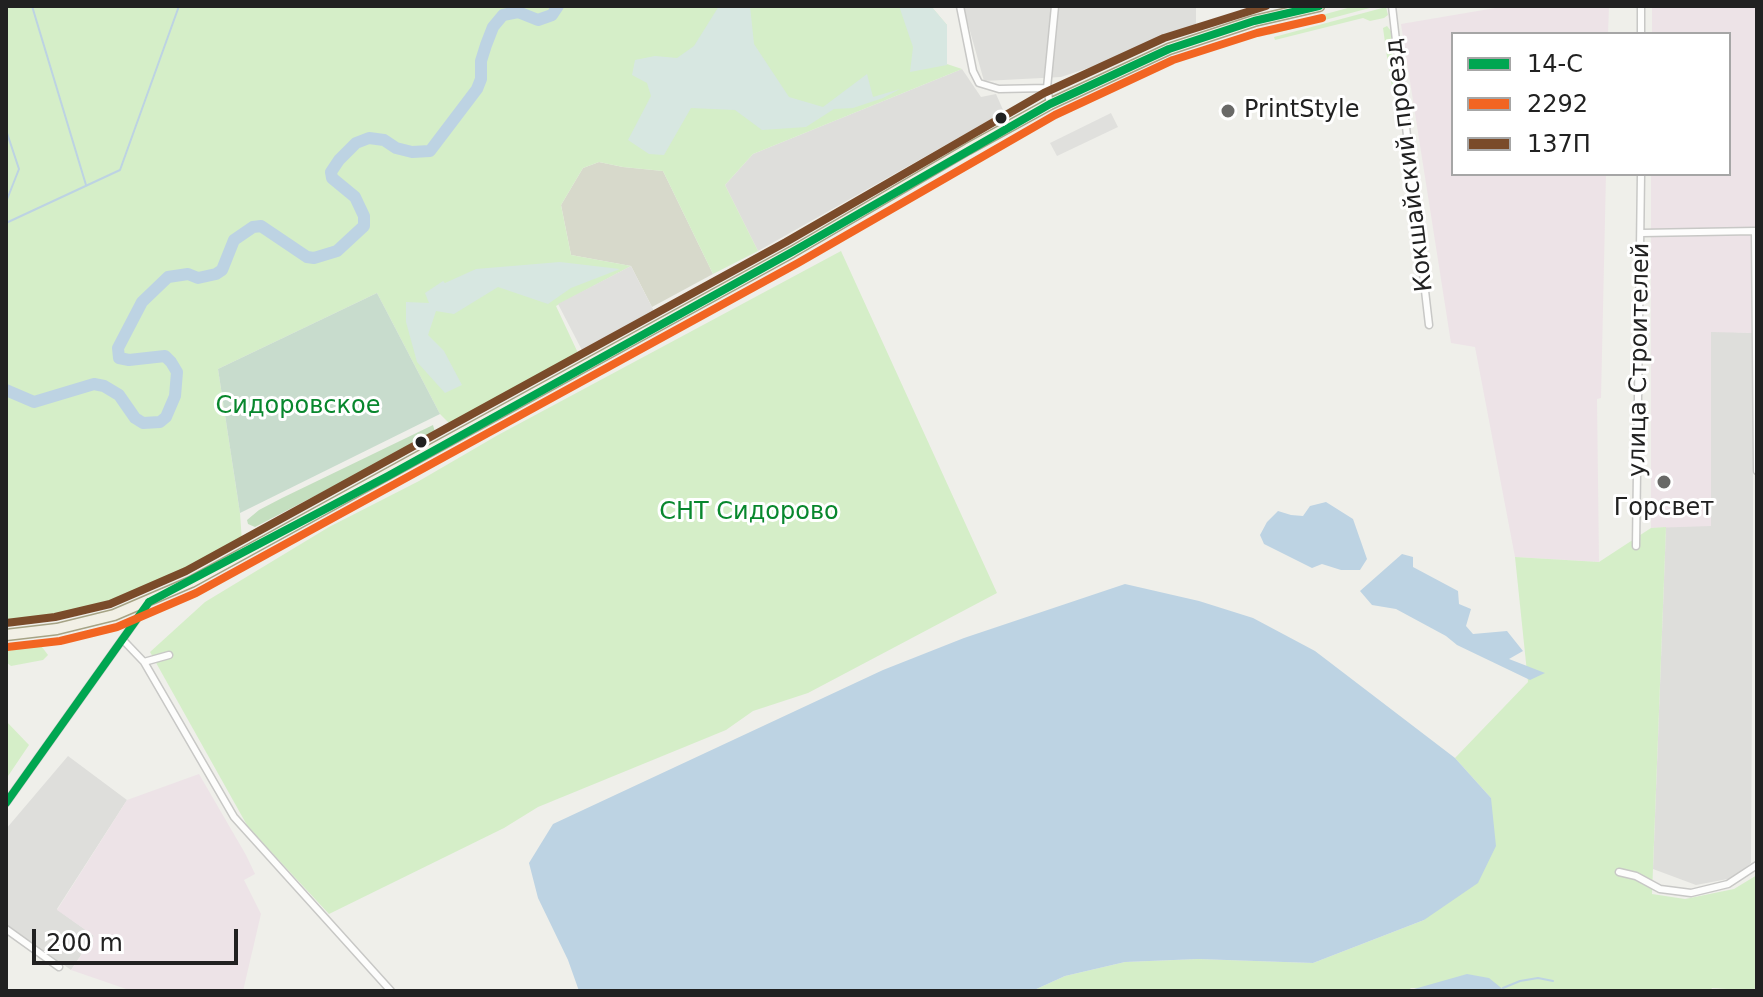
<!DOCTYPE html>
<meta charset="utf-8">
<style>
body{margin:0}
#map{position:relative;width:1763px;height:997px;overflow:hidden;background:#efefea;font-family:"DejaVu Sans",sans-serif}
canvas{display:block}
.frame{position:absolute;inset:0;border:8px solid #212121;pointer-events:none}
.legend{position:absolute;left:1451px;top:32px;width:280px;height:144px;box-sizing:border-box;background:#fff;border:2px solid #a6a6a6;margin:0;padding:10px 14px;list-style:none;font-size:24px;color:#212121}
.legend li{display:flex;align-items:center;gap:16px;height:40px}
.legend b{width:40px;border:2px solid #a6a6a6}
.scale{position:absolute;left:32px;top:929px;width:206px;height:36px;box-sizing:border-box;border:4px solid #212121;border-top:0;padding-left:10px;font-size:24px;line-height:28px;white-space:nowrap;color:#212121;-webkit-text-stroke:6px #fff;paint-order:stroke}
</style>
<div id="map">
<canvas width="1763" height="997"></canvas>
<div class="frame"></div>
<ul class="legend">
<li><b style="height:10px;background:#00a651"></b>14-С</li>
<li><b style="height:10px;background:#f26522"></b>2292</li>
<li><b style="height:10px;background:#7a4b2a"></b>137П</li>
</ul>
<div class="scale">200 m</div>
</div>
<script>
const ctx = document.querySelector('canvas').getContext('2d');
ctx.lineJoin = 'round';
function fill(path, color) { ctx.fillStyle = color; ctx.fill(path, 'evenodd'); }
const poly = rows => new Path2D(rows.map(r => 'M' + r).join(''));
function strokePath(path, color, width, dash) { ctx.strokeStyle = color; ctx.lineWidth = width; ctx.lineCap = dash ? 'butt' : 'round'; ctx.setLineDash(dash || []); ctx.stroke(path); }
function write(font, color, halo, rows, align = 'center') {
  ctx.font = font + ' "DejaVu Sans",sans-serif'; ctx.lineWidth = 6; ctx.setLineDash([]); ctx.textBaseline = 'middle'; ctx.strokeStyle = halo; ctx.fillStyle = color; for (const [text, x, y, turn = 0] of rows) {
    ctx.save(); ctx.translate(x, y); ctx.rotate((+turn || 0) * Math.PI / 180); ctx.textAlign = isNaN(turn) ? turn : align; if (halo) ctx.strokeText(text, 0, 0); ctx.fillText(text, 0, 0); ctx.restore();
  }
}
const residential = poly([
 [963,6,1196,6,1196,25,1140,51,1061,77,984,81],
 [962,69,981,97,996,94,1004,112,758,251,725,185,753,154],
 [1711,331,1754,333,1751,863,1733,878,1696,885,1653,869,1666,527,1711,525],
 [68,756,127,800,57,909,94,936,71,970,6,924,6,829]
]);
const industrial = poly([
 [1507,6,1609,6,1608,34,1453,34,1453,174,1606,174,1601,398,1597,399,1599,562,1515,557,1475,347,1451,343,1401,24],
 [1652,6,1757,6,1757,302,1754,333,1711,332,1711,526,1651,528,1651,174,1729,174,1729,34,1652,34],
 [199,774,246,855,255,874,244,880,261,914,243,991,132,991,71,970,94,936,57,910,127,800]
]);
const construction = poly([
 [599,162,623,167,663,171,713,274,652,307,631,266,571,255,561,205,583,168]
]);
const grass = poly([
 [6,6,931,6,947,25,947,64,962,69,753,154,725,185,758,251,713,274,663,171,623,167,599,162,583,168,561,205,571,255,631,266,556,306,578,353,452,426,440,414,377,293,218,369,240,513,242,542,156,585,100,609,48,620,6,622],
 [1355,6,1377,6,1269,35,1263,31],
 [1386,7,1388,15,1384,18,1370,21,1363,18,1275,40,1274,37],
 [1387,26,1391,31,1397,85,1395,89,1392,87,1387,57,1383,28],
 [841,251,997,593,808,693,753,711,726,730,538,807,504,828,329,914,248,827,150,652,205,602,329,527,419,481,498,435],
 [1666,527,1652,894,1685,899,1734,889,1757,875,1757,991,1712,988,1710,991,1505,991,1503,988,1411,988,1407,991,1032,991,1065,976,1125,962,1198,959,1313,963,1424,920,1491,798,1455,758,1528,682,1515,557,1599,562,1651,528],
 [26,641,42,647,48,655,43,660,11,666,6,662,6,651,17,643],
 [6,721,29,745,6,779]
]);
const forest = poly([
 [433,425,435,432,411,446,407,454,399,459,375,467,364,476,361,472,255,527,248,524,247,520,259,510,282,498]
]);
const wetland = poly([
 [719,6,750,6,754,44,789,97,823,107,867,74,873,97,900,89,883,98,853,108,834,109,806,127,762,130,735,110,691,108,664,155,649,154,628,140,651,96,647,83,632,75,635,60,655,56,677,58,694,46],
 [899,6,931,6,947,25,947,65,910,72,913,47],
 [560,262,620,269,571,288,548,304,498,287,454,314,436,311,428,335,444,351,462,385,445,393,417,362,406,322,406,302,429,303,425,293,443,281,445,283,476,269]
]);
const cemetery = poly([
 [377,293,440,414,240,513,218,369]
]);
const parking = poly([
 [1111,113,1118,127,1057,156,1050,143],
 [631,266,657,317,584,354,558,304]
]);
const water = poly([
 [1326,502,1353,519,1367,559,1360,570,1341,570,1322,564,1312,568,1264,544,1260,535,1267,522,1278,511,1291,515,1303,516,1310,506],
 [1402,554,1413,557,1413,567,1458,591,1459,604,1471,609,1466,626,1473,634,1507,631,1523,651,1509,659,1545,673,1530,680,1457,645,1446,636,1396,609,1372,605,1360,591],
 [1125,584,1199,601,1253,618,1315,651,1455,758,1491,798,1496,846,1478,883,1424,920,1313,963,1198,959,1125,962,1065,976,1032,991,579,991,568,960,538,898,529,863,553,824,883,670,964,638],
 [1467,974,1489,978,1505,991,1407,991]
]);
const stream = poly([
 [32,6,86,185],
 [6,130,19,169,6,202],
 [6,223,120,170,179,6],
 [1503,988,1520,981,1538,978,1553,981]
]);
const river = poly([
 [6,390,34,402,94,384,104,386,119,395,135,418,143,423,160,422,166,417,175,396,177,372,171,362,165,356,129,360,119,358,118,348,142,302,168,277,188,274,198,278,216,274,222,270,234,240,253,227,261,226,307,257,314,258,337,251,364,226,364,216,355,197,332,178,331,172,339,160,356,143,369,138,384,140,396,148,412,152,430,151,477,89,481,79,481,61,486,45,493,27,503,15,518,12,538,20,552,15,558,6]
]);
const minor = poly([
 [960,6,973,71,979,83,999,89,1047,88],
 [1392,6,1429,325],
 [1641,34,1641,6],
 [1050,104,1047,88,1055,6],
 [1642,233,1755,231,1757,471],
 [1636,546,1641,174],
 [123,640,144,662,234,817,391,991],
 [144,662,169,655],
 [6,803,149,602],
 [1619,872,1636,876,1660,889,1691,893,1728,884,1757,865],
 [6,929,59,967]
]);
const primary = poly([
 [6,635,57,629,114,615,191,582,792,252,968,149,1050,104,1169,49,1254,21,1319,6]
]);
const bus1 = poly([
 [149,602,388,476,792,252,1050,104,1169,49,1254,21,1319,6],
 [6,803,149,602]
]);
const bus2 = poly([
 [7,647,60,641,117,627,196,593,798,263,1055,115,1173,60,1257,33,1322,18]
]);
const bus3 = poly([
 [6,623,55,617,110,604,186,571,786,242,1044,93,1164,38,1266,6]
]);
const markers = [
 [1228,111,8,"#696967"],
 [1001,118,7,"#212121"],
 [421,442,7,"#212121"],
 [1664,482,8,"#696967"]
];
const poiNames = [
 ["PrintStyle",1244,111],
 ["Горсвет",1664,509,"center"]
];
const streetNames = [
 ["Кокшайский проезд",1410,165,-97],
 ["улица Строителей",1640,360,-89]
];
const parkNames = [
 ["Сидоровское",298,407],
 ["СНТ Сидорово",749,513]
];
fill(residential, '#dededb');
fill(industrial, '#ede3e7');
fill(construction, '#d7d9cb');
fill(grass, '#d5eec8');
fill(forest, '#c4dfbf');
fill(wetland, '#d7e7e1');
fill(cemetery, '#c8dccd');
fill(parking, '#e0e0dd');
fill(water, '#bdd3e3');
strokePath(stream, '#bdd3e3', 2);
strokePath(river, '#bdd3e3', 12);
strokePath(minor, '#c8c8c6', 9);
strokePath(primary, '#a6a385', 13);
strokePath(minor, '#fdfdfc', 6);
strokePath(primary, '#f2f0e6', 10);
strokePath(bus1, '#00a651', 8);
strokePath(bus2, '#f26522', 8);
strokePath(bus3, '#7a4b2a', 8);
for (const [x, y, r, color] of markers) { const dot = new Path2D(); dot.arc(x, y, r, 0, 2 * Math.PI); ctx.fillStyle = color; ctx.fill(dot); strokePath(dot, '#fff', 3); }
write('24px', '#212121', '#fff', poiNames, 'left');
write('24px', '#212121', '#fff', streetNames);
write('24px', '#08872d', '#fff', parkNames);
</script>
